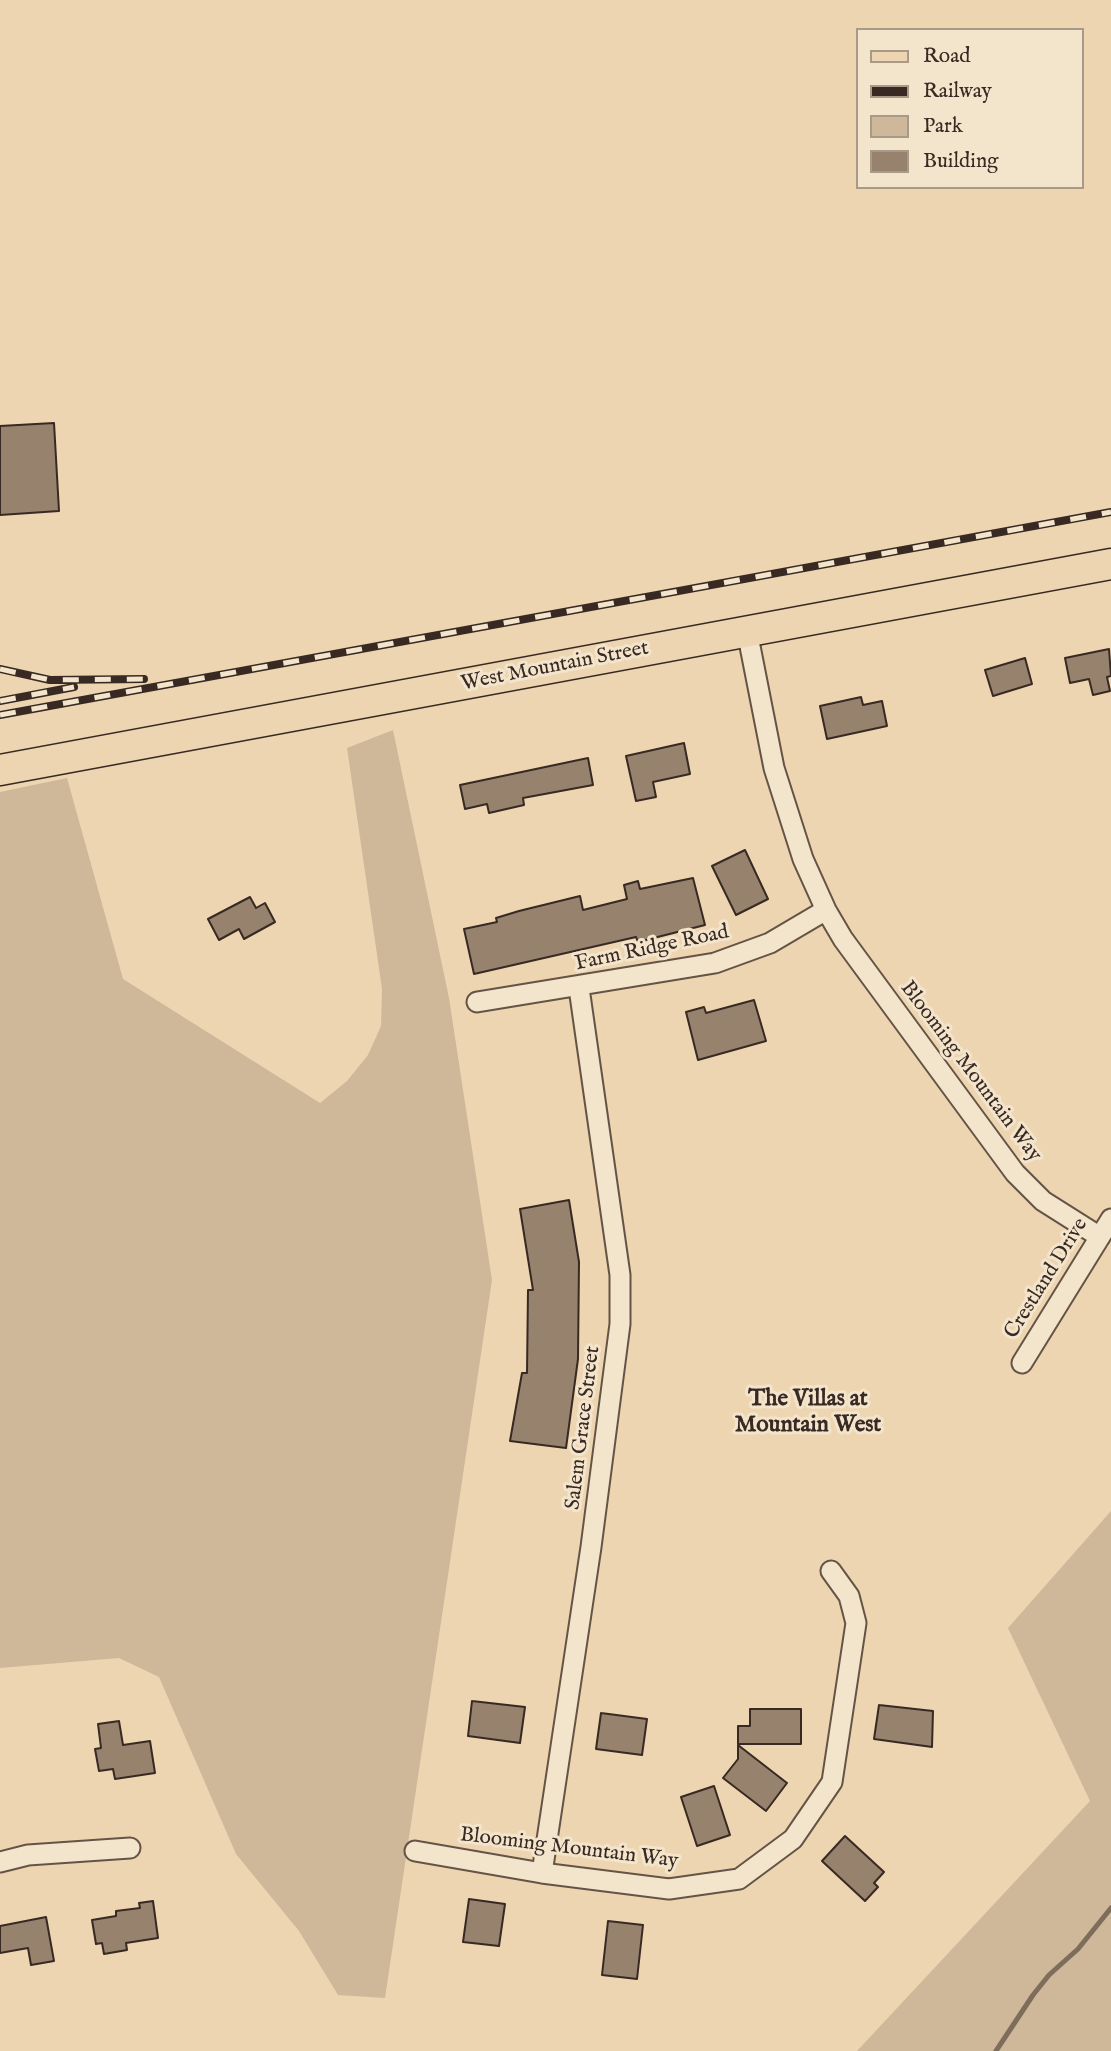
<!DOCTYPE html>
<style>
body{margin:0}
#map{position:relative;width:1111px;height:2051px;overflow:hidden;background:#edd5b1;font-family:"IM FELL English",serif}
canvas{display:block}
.legend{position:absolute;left:856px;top:28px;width:228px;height:161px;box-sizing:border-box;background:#f3e4cc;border:2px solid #a89988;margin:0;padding:9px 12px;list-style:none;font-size:21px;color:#382923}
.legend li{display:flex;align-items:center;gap:14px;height:35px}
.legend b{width:35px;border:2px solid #a89988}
</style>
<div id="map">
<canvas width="1111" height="2051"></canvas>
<ul class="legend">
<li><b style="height:9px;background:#edd5b1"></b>Road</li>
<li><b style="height:9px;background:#382923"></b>Railway</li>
<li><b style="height:19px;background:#ceb899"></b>Park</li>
<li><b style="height:19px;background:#96826d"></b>Building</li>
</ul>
</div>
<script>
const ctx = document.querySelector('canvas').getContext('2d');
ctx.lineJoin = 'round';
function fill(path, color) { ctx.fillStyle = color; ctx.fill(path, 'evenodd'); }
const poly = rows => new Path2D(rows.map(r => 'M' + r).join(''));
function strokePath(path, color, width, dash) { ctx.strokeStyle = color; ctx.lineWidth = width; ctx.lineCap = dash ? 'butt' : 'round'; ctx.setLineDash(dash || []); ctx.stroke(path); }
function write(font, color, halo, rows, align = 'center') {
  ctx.font = font + ' "IM FELL English",serif'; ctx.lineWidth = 6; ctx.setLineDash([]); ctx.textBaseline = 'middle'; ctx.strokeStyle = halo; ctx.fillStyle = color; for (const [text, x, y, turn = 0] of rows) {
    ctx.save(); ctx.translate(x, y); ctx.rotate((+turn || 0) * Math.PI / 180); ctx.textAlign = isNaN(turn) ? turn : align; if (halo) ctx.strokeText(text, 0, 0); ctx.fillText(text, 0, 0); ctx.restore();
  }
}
const green = poly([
 [393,730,449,998,492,1280,385,1998,338,1995,299,1931,236,1854,159,1677,119,1658,0,1668,0,792,67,778,123,979,320,1103,347,1081,368,1055,381,1026,382,989,347,748],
 [1111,1511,1111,2051,857,2051,1090,1801,1008,1628]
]);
const stream = poly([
 [996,2051,1033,1995,1049,1975,1078,1949,1111,1908]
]);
const building = poly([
 [54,423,59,511,0,515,0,426,54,423],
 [1109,649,1111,676,1107,677,1110,691,1093,695,1089,679,1070,683,1065,658,1109,649],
 [1025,658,1032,684,993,696,985,670,1025,658],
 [861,697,863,705,882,701,887,726,827,739,820,706,861,697],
 [684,743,690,774,653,782,656,797,636,801,626,756,684,743],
 [588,758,593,785,523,798,524,805,489,813,487,804,465,809,460,785,588,758],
 [745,850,768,899,736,915,712,866,745,850],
 [693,878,705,925,638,942,636,937,474,974,464,929,497,922,496,918,519,911,580,896,583,910,627,899,624,885,638,881,640,889,693,878],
 [250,897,256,908,265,903,275,922,244,939,239,929,219,940,208,919,250,897],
 [754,1000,766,1041,698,1060,686,1012,704,1007,706,1013,754,1000],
 [569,1200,579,1262,578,1359,566,1448,510,1441,522,1373,527,1373,528,1290,533,1290,520,1209,569,1200],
 [472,1701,525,1707,520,1743,468,1736,472,1701],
 [879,1705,933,1711,932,1747,874,1739,879,1705],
 [750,1709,801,1709,801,1744,738,1744,738,1726,750,1726,750,1709],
 [601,1713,647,1719,642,1755,596,1749,601,1713],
 [119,1721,123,1745,150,1741,155,1773,115,1779,113,1769,99,1771,95,1749,101,1748,98,1724,119,1721],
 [738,1745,787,1783,766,1811,723,1778,738,1759,738,1745],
 [714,1786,730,1835,697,1846,681,1797,714,1786],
 [845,1836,884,1872,874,1883,878,1887,865,1901,822,1861,845,1836],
 [469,1899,505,1904,499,1946,463,1942,469,1899],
 [153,1901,158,1938,126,1943,127,1950,104,1954,102,1943,96,1944,92,1920,116,1916,116,1911,140,1908,139,1903,153,1901],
 [46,1917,54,1961,31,1965,28,1948,0,1953,0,1926,46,1917],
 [608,1921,643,1925,637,1979,602,1975,608,1921]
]);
const minor = poly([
 [747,631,774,768,803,859,826,910,843,939,1015,1173,1043,1201,1100,1237],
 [477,1002,715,963,770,943,826,910],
 [1022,1363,1111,1219],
 [415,1851,542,1873,669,1889,739,1879,793,1839,832,1782,856,1623,849,1596,831,1571],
 [0,1862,28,1855,130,1848],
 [542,1873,591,1547,620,1324,620,1275,579,988]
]);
const primary = poly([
 [0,770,1111,564]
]);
const rail = poly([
 [0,669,50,680,144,679],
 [0,701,74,687],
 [0,715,1111,512]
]);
const streetNames = [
 ["West Mountain Street",555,667,-11],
 ["Farm Ridge Road",652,949,-12],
 ["Blooming Mountain Way",970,1072,53],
 ["Crestland Drive",1047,1279,-58],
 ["Salem Grace Street",584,1428,-83],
 ["Blooming Mountain Way",569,1849,7]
];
const neighbourhoodNames = [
 ["The Villas at",808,1400],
 ["Mountain West",808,1426]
];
fill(green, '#ceb899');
strokePath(stream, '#7f6d5b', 5);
fill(building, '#96826d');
strokePath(building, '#382923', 2);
strokePath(minor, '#655446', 23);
strokePath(primary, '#382923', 33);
strokePath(minor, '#f3e4cc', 19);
strokePath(primary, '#edd5b1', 30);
strokePath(rail, '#382923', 8);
strokePath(rail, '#f3e4cc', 5, [16]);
write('21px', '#382923', '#f3e4cc', streetNames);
write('bold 23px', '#382923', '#f3e4cc', neighbourhoodNames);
</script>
